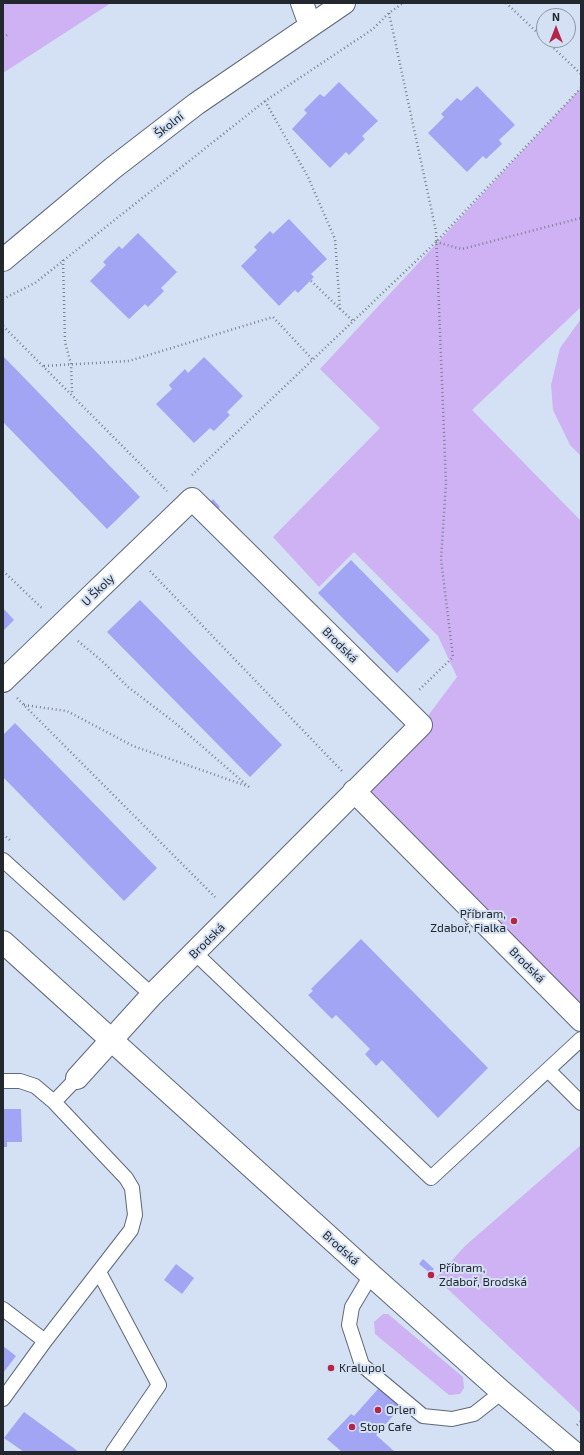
<!DOCTYPE html>
<meta charset="utf-8">
<style>
body{margin:0}
#map{position:relative;width:584px;height:1455px;overflow:hidden;background:#d4e0f3;font-family:"Exo 2",sans-serif}
canvas{display:block}
.frame{position:absolute;inset:0;border:4px solid #23282f;pointer-events:none}
.north{position:absolute;left:536px;top:8px;width:40px;height:40px;box-sizing:border-box;background:#d4e0f3;border:1px solid #8d96a5;border-radius:50%;rotate:0deg;font-size:11px;font-weight:700;line-height:16px;text-align:center;color:#23282f}
.north::after{content:'';display:block;margin:auto;width:14px;height:18px;background:#b62448;clip-path:polygon(50% 0,100% 100%,50% 72%,0 100%)}
</style>
<div id="map">
<canvas width="584" height="1455"></canvas>
<div class="frame"></div>
<div class="north">N</div>
</div>
<script>
const ctx = document.querySelector('canvas').getContext('2d');
ctx.lineJoin = 'round';
function fill(path, color) { ctx.fillStyle = color; ctx.fill(path, 'evenodd'); }
const poly = rows => new Path2D(rows.map(r => 'M' + r).join(''));
function strokePath(path, color, width, dash) { ctx.strokeStyle = color; ctx.lineWidth = width; ctx.lineCap = dash ? 'butt' : 'round'; ctx.setLineDash(dash || []); ctx.stroke(path); }
function write(font, color, halo, rows, align = 'center') {
  ctx.font = font + ' "Exo 2",sans-serif'; ctx.lineWidth = 4; ctx.setLineDash([]); ctx.textBaseline = 'middle'; ctx.strokeStyle = halo; ctx.fillStyle = color; for (const [text, x, y, turn = 0] of rows) {
    ctx.save(); ctx.translate(x, y); ctx.rotate((+turn || 0) * Math.PI / 180); ctx.textAlign = isNaN(turn) ? turn : align; if (halo) ctx.strokeText(text, 0, 0); ctx.fillText(text, 0, 0); ctx.restore();
  }
}
const green = poly([
 [3,3,111,3,3,73],
 [581,88,581,307,472,410,581,521,581,1018,354,791,421,725,457,677,438,636,354,552,319,587,273,537,380,428,320,369],
 [581,319,581,456,570,445,553,410,551,385,560,348],
 [581,1145,581,1414,436,1278,465,1246],
 [383,1314,388,1314,463,1377,464,1388,460,1394,449,1395,375,1334,374,1322]
]);
const building = poly([
 [339,82,378,121,362,136,365,139,349,155,346,152,330,168,292,129,307,113,304,110,320,94,324,97],
 [477,86,515,125,499,140,502,144,486,159,483,156,467,172,428,133,444,117,441,114,457,98,461,101],
 [289,219,327,259,311,274,314,277,298,293,295,290,279,306,241,266,257,250,254,247,270,231,273,234],
 [138,233,177,272,161,288,164,291,148,307,145,304,129,319,90,281,106,265,103,262,119,246,122,249],
 [3,356,140,497,107,529,3,422],
 [204,357,243,396,227,412,230,415,214,431,210,428,194,443,156,404,172,389,169,385,185,369,188,373],
 [213,499,220,507,212,514,205,507],
 [351,560,430,640,397,673,318,593],
 [140,600,282,745,250,777,107,632],
 [3,608,14,620,3,631],
 [15,723,157,868,124,901,3,777,3,735],
 [361,939,488,1068,438,1118,382,1060,376,1066,365,1054,370,1049,336,1015,332,1019,308,995,313,991,311,989],
 [3,1109,21,1109,22,1142,7,1142,7,1147,3,1147],
 [423,1259,434,1269,430,1273,419,1264],
 [176,1264,194,1278,182,1294,164,1280],
 [3,1346,16,1356,3,1373],
 [385,1381,407,1400,376,1435,395,1452,342,1452,327,1439,351,1414,354,1416],
 [24,1412,79,1452,24,1452,4,1438]
]);
const path = poly([
 [506,3,544,39],
 [389,13,436,231,446,483,441,559,453,657,418,691],
 [3,38,7,35],
 [545,40,581,74],
 [265,101,308,177,335,239,340,309],
 [436,242,462,249,581,218],
 [63,260,65,342,71,364,72,393],
 [311,281,353,321],
 [3,299,35,283,265,101,373,29,389,13,403,3],
 [3,326,167,491],
 [44,366,129,361,273,317,313,360],
 [192,475,436,242,581,88],
 [3,571,43,609],
 [150,571,342,771],
 [78,641,102,661,128,687,174,722,249,787],
 [17,698,215,897],
 [24,705,67,711,133,746,247,786],
 [3,834,12,842],
 [577,1425,581,1421]
]);
const service = poly([
 [3,860,152,995],
 [195,953,431,1178,581,1039],
 [548,1070,581,1103],
 [3,1081,20,1081,35,1086,54,1102],
 [99,1272,159,1385,113,1452],
 [371,1275,352,1307,349,1325,362,1365,423,1416,452,1419,474,1414,502,1392],
 [3,1309,45,1341],
 [3,1399,45,1341,131,1230,135,1215,132,1188,126,1178,54,1102,77,1078]
]);
const minor = poly([
 [302,3,310,25],
 [3,681,192,499,421,725,152,995,77,1078],
 [354,791,581,1020]
]);
const tertiary = poly([
 [3,260,113,168,196,104,344,3],
 [3,942,371,1275,502,1392,573,1452]
]);
const markers = [
 [514,921,4,"#b62448"],
 [431,1275,4,"#b62448"],
 [331,1368,4,"#b62448"],
 [378,1410,4,"#b62448"],
 [352,1427,4,"#b62448"]
];
const streetNames = [
 ["Školní",169,125,-38],
 ["U Školy",98,590,-44],
 ["Brodská",340,645,45],
 ["Brodská",207,941,-45],
 ["Brodská",527,965,45],
 ["Brodská",341,1248,42]
];
const poiNames = [
 ["Příbram,",506,914,"right"],
 ["Zdaboř, Fialka",506,928,"right"],
 ["Příbram,",439,1268],
 ["Zdaboř, Brodská",439,1282],
 ["Kralupol",339,1368],
 ["Orlen",386,1410],
 ["Stop Cafe",360,1427]
];
fill(green, '#cfb2f3');
fill(building, '#a2a5f4');
strokePath(service, '#5e6879', 16);
strokePath(minor, '#5e6879', 24);
strokePath(tertiary, '#5e6879', 24);
strokePath(path, '#79828f', 2.5, [1, 3]);
strokePath(service, '#fff', 14);
strokePath(minor, '#fff', 22);
strokePath(tertiary, '#fff', 22);
for (const [x, y, r, color] of markers) { const dot = new Path2D(); dot.arc(x, y, r, 0, 2 * Math.PI); ctx.fillStyle = color; ctx.fill(dot); strokePath(dot, '#d4e0f3', 1.5); }
write('12px', '#23282f', '#d4e0f3', streetNames);
write('12px', '#23282f', '#d4e0f3', poiNames, 'left');
</script>
